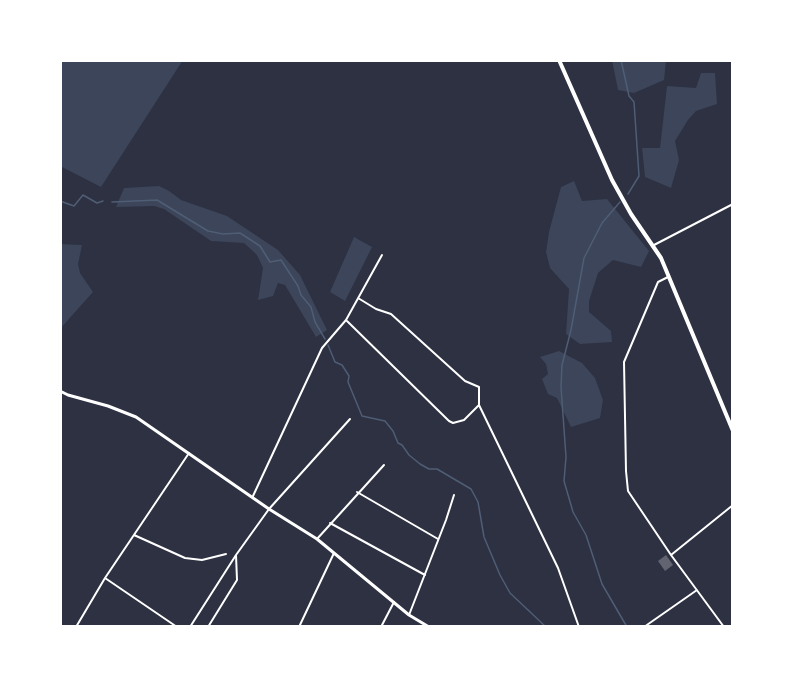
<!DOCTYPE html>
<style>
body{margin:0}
#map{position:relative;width:793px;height:687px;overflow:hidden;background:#2d3142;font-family:"IBM Plex Serif",serif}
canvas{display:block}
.frame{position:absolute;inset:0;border:62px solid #fff;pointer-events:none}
</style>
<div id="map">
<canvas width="793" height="687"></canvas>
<div class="frame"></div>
</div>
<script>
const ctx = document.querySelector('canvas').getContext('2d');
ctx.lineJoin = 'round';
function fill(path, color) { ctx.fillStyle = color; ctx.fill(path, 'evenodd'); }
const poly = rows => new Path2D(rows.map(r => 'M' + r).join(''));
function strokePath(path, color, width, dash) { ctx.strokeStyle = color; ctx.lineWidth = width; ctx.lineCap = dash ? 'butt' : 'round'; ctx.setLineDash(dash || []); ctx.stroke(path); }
const green = poly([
 [60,60,183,60,101,187,60,166],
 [612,60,666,60,664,80,634,93,618,90],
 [701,73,715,73,717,104,696,111,688,120,675,141,679,160,671,188,645,177,642,148,660,148,667,86,696,88],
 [574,181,582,201,607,199,649,251,641,267,613,260,598,273,589,301,589,312,611,331,612,342,580,344,566,334,569,289,550,268,546,252,549,232,561,187],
 [159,186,169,191,181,200,227,216,278,250,300,275,327,330,316,337,285,285,278,283,273,296,258,300,263,268,257,255,244,243,211,241,164,209,154,206,116,207,124,188],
 [354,237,372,247,345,301,330,292],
 [60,244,82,245,78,264,80,273,93,292,60,329],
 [559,351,582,363,595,378,603,400,600,418,571,427,557,398,548,394,542,379,548,374,546,364,540,357]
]);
const stream = poly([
 [621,60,629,96,634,102,639,176,628,194],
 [60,201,74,206,83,195,97,203,103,201],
 [112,202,157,200,208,231,223,234,240,233,260,246,270,262,281,260,298,286,301,295,311,307,315,322,325,339],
 [620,202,602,223,584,258,571,330,562,365,561,387,566,457,564,481,573,512,586,535,602,584,627,627],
 [328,345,335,362,342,365,349,376,348,382,362,416,385,421,393,431,398,443,402,445,409,455,420,464,429,469,437,469,471,489,478,502,484,537,500,575,510,593,546,627]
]);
const building = poly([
 [666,555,673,565,665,571,658,561]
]);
const minor = poly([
 [654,245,733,204],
 [668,277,658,282,624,362,626,471,628,491,671,555,724,627],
 [358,298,376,309,391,314,465,381,479,387,479,405,558,568,579,627],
 [347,321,449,421,453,423,464,420,479,405],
 [357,492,438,539],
 [253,496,322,348,346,320,382,255],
 [330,523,425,575],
 [134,535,185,558,202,560,226,554],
 [317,539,384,465],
 [671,555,733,505],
 [105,578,177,627],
 [409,615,446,520,454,495],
 [76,627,105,578,189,453],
 [190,627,236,555,269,509,350,419],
 [208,627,237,580,236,555],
 [299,627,334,553],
 [381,627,394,602],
 [644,627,697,590]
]);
const secondary = poly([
 [60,391,68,395,108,406,136,417,269,509,317,539,409,615,429,627]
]);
const primary = poly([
 [559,60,612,180,631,214,661,258,733,431]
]);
fill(green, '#3c4559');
strokePath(stream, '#4f5d75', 1.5);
fill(building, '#626471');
strokePath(minor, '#fff', 2);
strokePath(secondary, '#fff', 3);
strokePath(primary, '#fff', 4);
</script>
